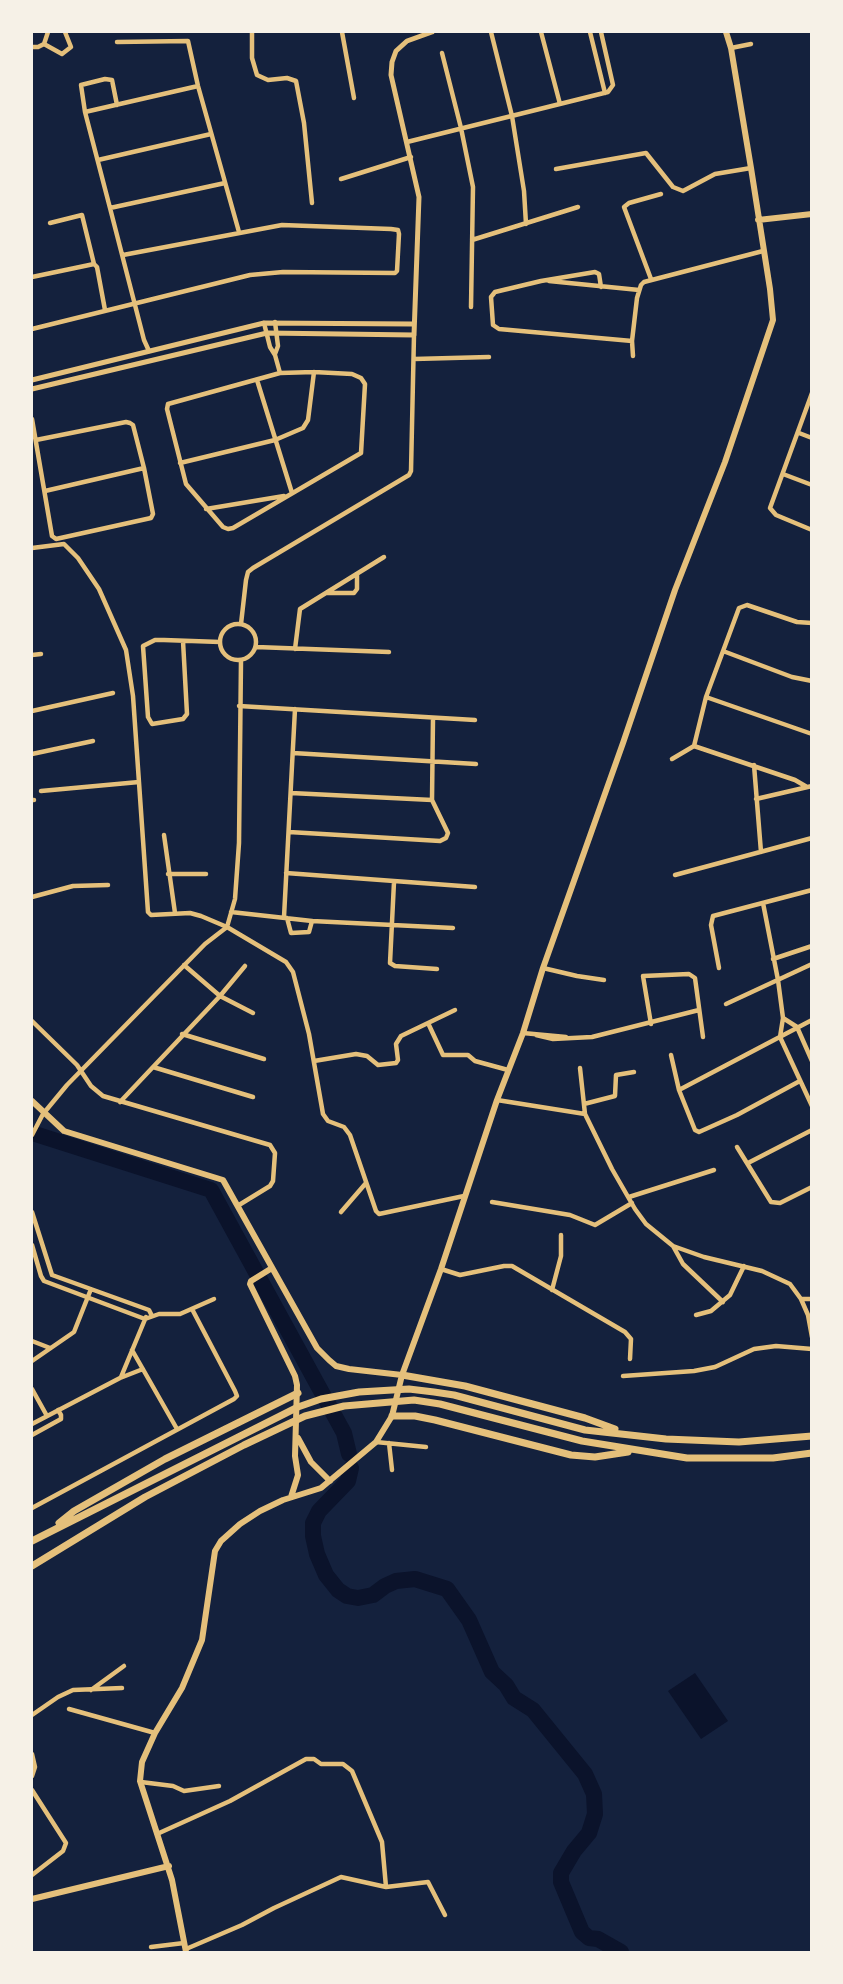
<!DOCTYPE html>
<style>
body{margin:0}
#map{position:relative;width:843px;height:1984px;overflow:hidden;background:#14213d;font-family:"Roboto Condensed",sans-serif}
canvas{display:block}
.frame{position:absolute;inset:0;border:33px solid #f6f1e7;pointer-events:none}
</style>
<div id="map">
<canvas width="843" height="1984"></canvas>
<div class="frame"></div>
</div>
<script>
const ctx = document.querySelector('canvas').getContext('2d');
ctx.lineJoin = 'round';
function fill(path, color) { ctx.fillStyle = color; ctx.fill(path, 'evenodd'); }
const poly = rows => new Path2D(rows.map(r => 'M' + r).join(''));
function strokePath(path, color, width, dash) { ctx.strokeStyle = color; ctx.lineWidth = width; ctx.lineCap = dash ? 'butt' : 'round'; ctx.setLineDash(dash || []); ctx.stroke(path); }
const water = poly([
 [695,1673,728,1721,701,1739,668,1691]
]);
const river = poly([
 [32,1133,211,1190,344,1433,349,1454],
 [351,1468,348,1481,319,1511,313,1523,313,1536,317,1554,326,1575,338,1590,347,1596,358,1598,373,1595,385,1586,396,1581,415,1579,447,1589,469,1620,492,1672,506,1685,514,1698,533,1710,585,1774,594,1794,595,1814,589,1833,574,1851,561,1873,561,1882,582,1932,589,1938,598,1939,621,1952]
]);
const minor = poly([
 [252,32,252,58,257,75,268,80,287,78,296,81,304,123,312,203],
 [342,32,354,98],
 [491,32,512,116,524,191,526,224],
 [541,32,560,104],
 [590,32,605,93],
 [117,42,188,41,198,86,239,232],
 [44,44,48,32],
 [32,47,38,47,44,44,62,54,71,47,65,32],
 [731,48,751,44],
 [442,53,461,128,473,187,471,307],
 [117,105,112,80,105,79,81,85,85,112,110,208,144,340,149,351],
 [85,112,198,86],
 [407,142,608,92,613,85,601,32],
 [98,160,211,134],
 [556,169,646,153,673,187,683,191,715,174,751,168],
 [341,179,411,157],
 [110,208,225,183],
 [50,223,82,215,94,264,97,267,105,310],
 [472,240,578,207],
 [32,277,94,264],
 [651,279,624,207,629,203,661,194],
 [549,281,639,290],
 [601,287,599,274,595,272,541,281,495,292,491,297,493,325,499,329,632,341],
 [275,322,278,346,275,354],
 [264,323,270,347,275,355,280,373],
 [32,329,250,275,283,272,395,273,397,271,399,234,398,230,391,229,282,225,123,255],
 [633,356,632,341,637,298,641,285,644,282,763,251],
 [414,359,489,357],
 [314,372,352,374,361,378,365,384,361,453,233,528,228,529,223,527,186,484,167,409,168,404,280,373,314,372],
 [257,380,292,493],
 [812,393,770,508,776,515,812,530],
 [32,419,52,536,56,539,151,518,153,514,144,468,133,425,130,423,126,422,36,440],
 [799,433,812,438],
 [180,463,275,440,303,428,308,420,314,372],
 [783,474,812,485],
 [45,491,144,468],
 [206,509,284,496],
 [32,548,64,544,78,558,99,589,126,650,133,696,148,912,151,915,190,913,201,916,227,927,286,962,293,972,309,1034,323,1114,328,1121,344,1127,350,1135,376,1211,379,1214,464,1196],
 [326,593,354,593,357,589,357,575],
 '220 642a18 18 0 1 1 36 0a18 18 0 1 1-36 0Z',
 [241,624,246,580,248,572,253,568,409,475,411,471,414,335],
 [183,641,187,714,183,719,152,724,148,717,143,646,155,640,164,640,220,642],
 [256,647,389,652],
 [295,649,300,609,384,557],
 [723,651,792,677,812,681],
 [32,655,41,654],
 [706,697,812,734],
 [239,706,475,720],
 [32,711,113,693],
 [694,746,706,697,739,608,747,605,797,622,812,623],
 [694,746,795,780,807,787],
 [293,753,476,764],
 [32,754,93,741],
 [672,759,694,746],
 [754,765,761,852],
 [41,791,139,782],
 [291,793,432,800],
 [756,799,812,786],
 [32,800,34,800],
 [289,832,440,841,446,838,448,833,432,800,433,718],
 [164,835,175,913],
 [286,873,475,887],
 [168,874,206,874],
 [675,875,812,838],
 [394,882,390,963,395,966,437,969],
 [32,897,73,886,108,885],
 [763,903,778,980,783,1018,780,1037,812,1106],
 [231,912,312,921,453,928],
 [284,917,295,709],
 [287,918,291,933,309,932,312,921],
 [773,959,812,946],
 [184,965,220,996,253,1013],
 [543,968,577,976,604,980],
 [719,968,711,925,713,916,812,890],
 [726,1004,812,964],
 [783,1018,797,1027,812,1061],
 [32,1021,77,1065,91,1086,103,1096,270,1145,275,1153,273,1181,270,1186,239,1205],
 [428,1023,443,1055,468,1055,475,1061,508,1070],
 [651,1024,643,976,689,974,695,978,703,1037],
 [523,1033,566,1037],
 [182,1034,264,1059],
 [536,1035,553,1039,592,1037,699,1010],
 [671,1055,679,1090,695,1130,699,1132,737,1115,798,1082],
 [314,1061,356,1054,367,1056,378,1065,396,1063,398,1060,396,1044,401,1036,455,1010],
 [153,1067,253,1097],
 [580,1068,585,1114],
 [679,1090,812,1020],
 [497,1100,585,1114,612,1169,635,1209,646,1224,673,1246,704,1257,762,1271,790,1284,801,1299,808,1315,812,1337],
 [120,1102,220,996,245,966],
 [584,1104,615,1096,616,1075,634,1072],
 [32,1135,43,1114,67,1085,205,944,227,927,235,899,239,843,241,660],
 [737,1147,771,1202,780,1203,812,1187],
 [748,1163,812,1130],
 [629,1197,714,1170],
 [492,1202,570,1215,595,1225,632,1203],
 [32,1212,52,1275,149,1310,152,1316],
 [341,1212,366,1183],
 [32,1245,41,1276,44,1281,145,1319,159,1314,180,1314,214,1299],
 [673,1246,683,1264,723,1302],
 [441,1269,460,1275,504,1266,512,1266,625,1332,631,1339,630,1359],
 [552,1290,561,1256,561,1235],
 [801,1299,812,1299],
 [696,1315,711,1311,730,1295,744,1266],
 [32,1341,50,1348],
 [132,1350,177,1429],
 [32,1361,74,1332,91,1289],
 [623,1376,694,1371,715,1367,754,1349,776,1346,812,1349],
 [121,1377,146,1317],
 [32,1389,47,1416],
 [32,1424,120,1378,143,1369],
 [32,1435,61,1419,61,1415,58,1410],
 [376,1442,426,1447],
 [389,1443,392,1470],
 [32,1508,234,1399,237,1396,235,1391,192,1309],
 [91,1690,124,1666],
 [69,1709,155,1733],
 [32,1715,58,1697,73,1690,122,1688],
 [32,1754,35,1767,32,1776],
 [141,1782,173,1786,184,1791,219,1786],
 [32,1790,66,1843,63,1851,32,1875],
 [157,1834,230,1801,306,1759,314,1759,321,1764,343,1764,352,1771,382,1842,386,1887],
 [151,1947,184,1943],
 [186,1949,242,1925,274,1908,341,1877,386,1887,428,1882,445,1915]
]);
const tertiary = poly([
 [32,380,264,323,413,324],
 [32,389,267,333,414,335,419,197,391,75,392,62,396,51,407,41,432,32]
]);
const secondary = poly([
 [758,220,812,214],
 [32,1101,64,1131,223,1180,317,1348,329,1360,336,1366,349,1369,402,1375],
 [272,1268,251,1281,250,1284,295,1376,297,1385,295,1456,298,1475,291,1497],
 [298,1438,311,1462,330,1481],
 [32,1899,169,1866],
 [186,1952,172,1880,140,1781,142,1762,155,1733,182,1688,202,1640,215,1551,221,1541,240,1524,260,1511,283,1500,321,1488,376,1442,392,1416,402,1375,441,1269,497,1100,523,1033,543,968,623,743,675,590,725,462,773,320,770,289,751,168,731,48,726,32]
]);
const primary = poly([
 [402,1375,465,1386,585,1418,615,1429],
 [392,1416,415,1416,435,1420,571,1455,595,1457,628,1452],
 [59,1523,74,1511,165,1459,298,1393],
 [32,1541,298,1407,321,1399,359,1392,409,1389,434,1392,454,1395,585,1430,666,1439,739,1442,812,1436],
 [32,1566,145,1497,244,1445,305,1416,344,1406,414,1400,440,1404,582,1441,687,1458,773,1458,812,1453]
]);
fill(water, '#0b132b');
strokePath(river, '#0b132b', 16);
strokePath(minor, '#e5c07b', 4.5);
strokePath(tertiary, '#e5c07b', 5);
strokePath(secondary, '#e5c07b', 6);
strokePath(primary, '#e5c07b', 7);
</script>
